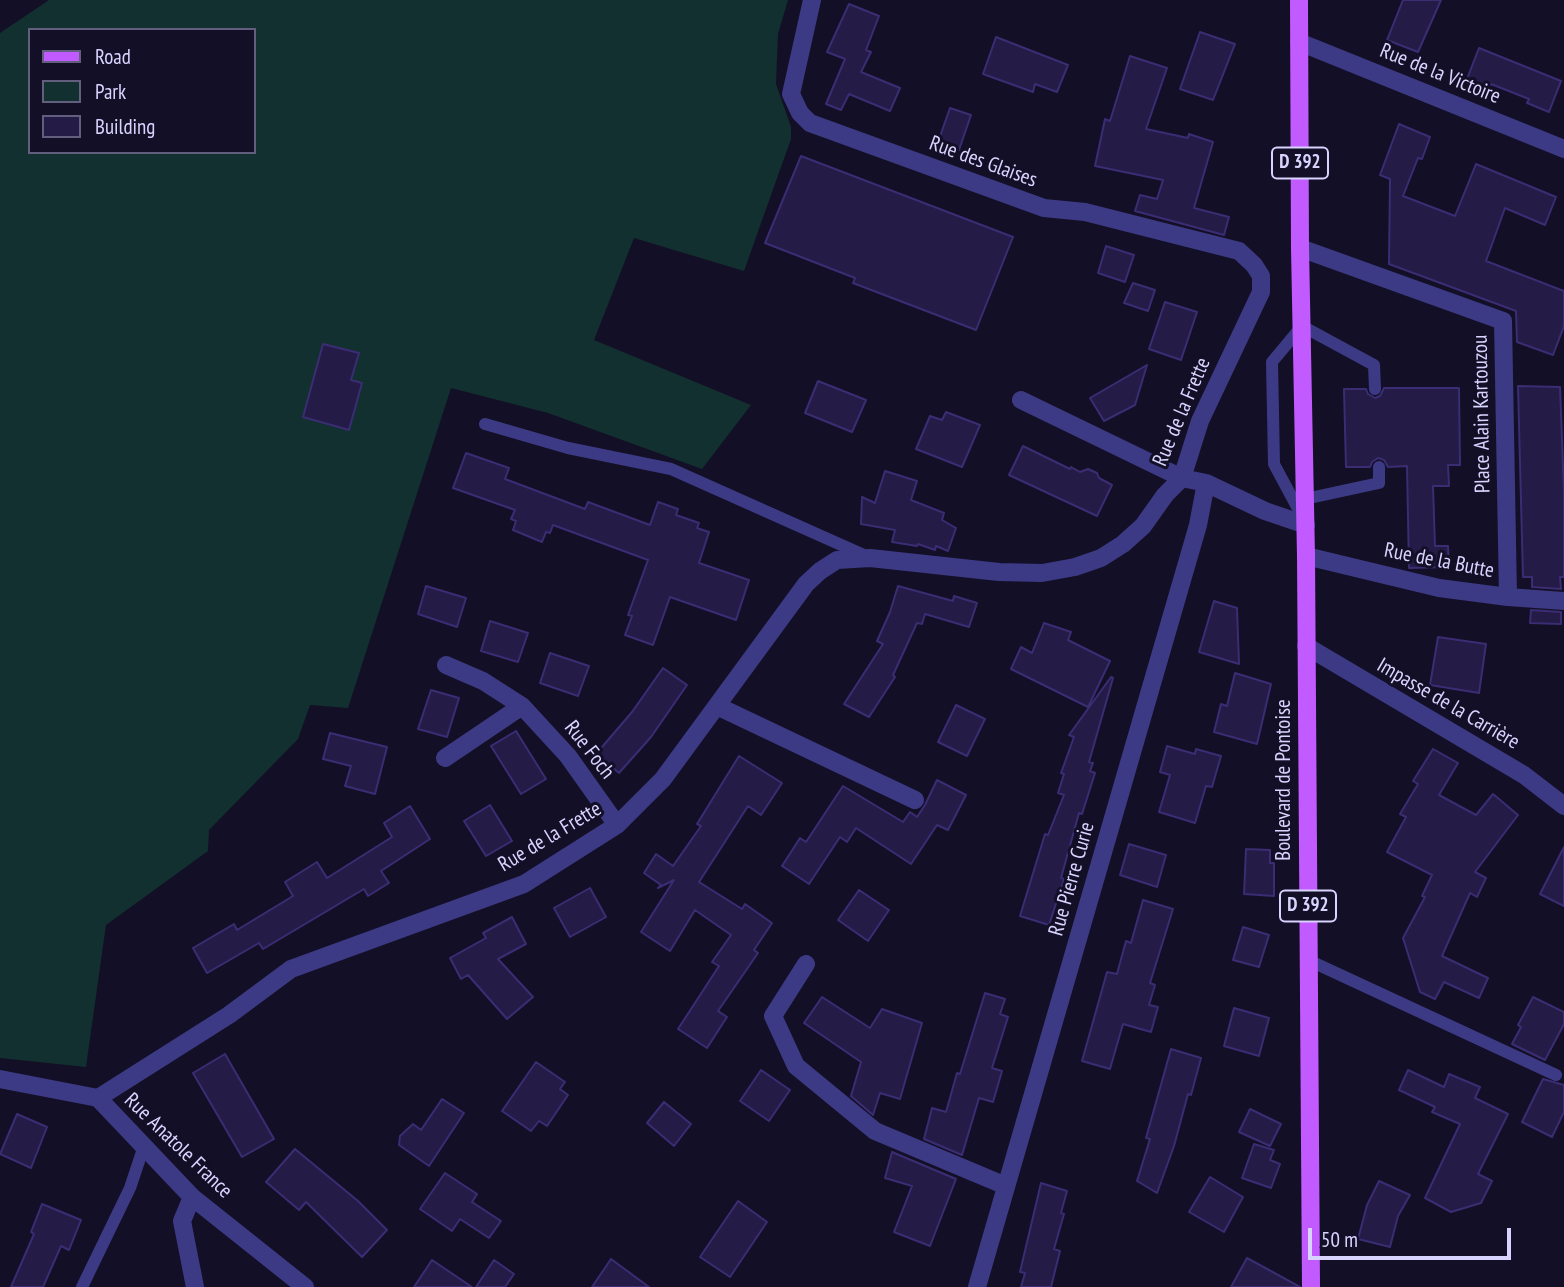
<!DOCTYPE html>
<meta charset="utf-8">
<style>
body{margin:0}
#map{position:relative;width:1564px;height:1287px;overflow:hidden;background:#130f26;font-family:"PT Sans Narrow",sans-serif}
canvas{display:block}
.legend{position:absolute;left:28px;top:28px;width:228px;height:126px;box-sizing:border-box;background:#130f26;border:2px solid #625e7d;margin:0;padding:9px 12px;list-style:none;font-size:21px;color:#d9d4ff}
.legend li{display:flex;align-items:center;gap:14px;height:35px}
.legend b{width:35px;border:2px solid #625e7d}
.scale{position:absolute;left:1308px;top:1228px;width:203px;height:32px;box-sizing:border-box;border:4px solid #d9d4ff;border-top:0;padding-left:9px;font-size:21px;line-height:24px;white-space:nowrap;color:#d9d4ff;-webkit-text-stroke:5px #130f26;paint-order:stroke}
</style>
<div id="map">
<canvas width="1564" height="1287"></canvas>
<ul class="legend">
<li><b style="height:9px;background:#c25bff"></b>Road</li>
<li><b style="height:19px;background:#12302f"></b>Park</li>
<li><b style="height:19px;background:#241b47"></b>Building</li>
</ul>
<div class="scale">50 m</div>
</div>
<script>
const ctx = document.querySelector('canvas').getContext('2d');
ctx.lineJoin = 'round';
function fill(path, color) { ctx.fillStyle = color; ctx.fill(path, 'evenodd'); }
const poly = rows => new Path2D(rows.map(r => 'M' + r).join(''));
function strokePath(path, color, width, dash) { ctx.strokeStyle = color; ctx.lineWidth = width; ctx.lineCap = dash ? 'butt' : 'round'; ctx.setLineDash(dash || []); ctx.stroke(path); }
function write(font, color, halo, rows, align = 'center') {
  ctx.font = font + ' "PT Sans Narrow",sans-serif'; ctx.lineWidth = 6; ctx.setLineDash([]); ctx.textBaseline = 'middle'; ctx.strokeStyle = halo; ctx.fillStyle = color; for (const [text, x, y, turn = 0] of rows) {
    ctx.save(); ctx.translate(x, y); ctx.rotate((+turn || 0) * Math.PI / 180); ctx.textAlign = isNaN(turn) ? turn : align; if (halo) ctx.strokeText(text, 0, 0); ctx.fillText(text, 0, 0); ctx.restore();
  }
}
const green = poly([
 [49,0,788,0,778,34,776,84,791,127,791,139,744,271,634,238,594,340,751,405,702,469,548,413,451,388,348,708,310,705,298,739,209,830,208,851,106,925,86,1067,0,1058,0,33],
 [30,30,254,30,254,152,30,152]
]);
const building = poly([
 [1403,0,1441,0,1418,52,1387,40,1403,0],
 [849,4,879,16,866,50,871,52,861,72,900,88,890,111,849,94,841,110,826,104,845,59,827,52,849,4],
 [1200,32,1235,44,1213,100,1180,89,1200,32],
 [996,37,1068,65,1057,92,1035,84,1033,92,983,74,996,37],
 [1479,48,1561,81,1549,112,1527,103,1529,99,1491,84,1489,88,1467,79,1479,48],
 [1130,56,1167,68,1146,129,1188,138,1189,134,1213,142,1194,208,1229,217,1224,235,1135,211,1140,195,1157,199,1163,180,1095,166,1105,119,1110,121,1130,56],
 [950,108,971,115,959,150,938,142,950,108],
 [1399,124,1430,137,1422,159,1418,158,1403,196,1455,216,1476,164,1556,197,1545,225,1505,208,1486,261,1564,291,1564,326,1553,355,1517,342,1516,311,1389,264,1390,179,1380,175,1399,124],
 [801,156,1013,237,976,330,853,283,855,278,765,243,801,156],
 [1106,246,1134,255,1125,282,1098,273,1106,246],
 [1133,283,1155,290,1148,311,1124,303,1133,283],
 [1165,302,1197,312,1181,360,1149,349,1165,302],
 [323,344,359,353,351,380,362,383,349,430,303,417,323,344],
 [1147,365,1135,405,1104,421,1090,398,1147,365],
 [818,381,866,400,852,432,805,413,818,381],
 [1518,386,1560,387,1564,493,1564,577,1560,577,1561,589,1532,587,1532,577,1523,577,1518,386],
 [1384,388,1459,388,1460,465,1448,465,1449,486,1433,486,1435,546,1448,546,1449,567,1409,568,1407,466,1388,467,1384,460,1378,458,1372,462,1370,467,1346,467,1344,389,1366,389,1368,394,1375,398,1380,396,1384,388],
 [946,412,980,425,962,467,916,449,930,416,942,420,946,412],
 [1023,446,1070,469,1071,467,1080,472,1088,469,1097,473,1099,478,1112,485,1097,516,1009,475,1023,446],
 [466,453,509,468,505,479,585,509,588,502,650,525,658,502,678,509,676,515,699,523,697,528,709,532,699,563,749,580,736,620,670,597,653,645,625,635,632,616,628,615,648,560,553,525,550,533,546,532,542,542,513,530,516,521,511,519,515,510,453,488,466,453],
 [885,471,917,481,911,500,944,513,942,520,956,528,948,551,936,546,935,550,918,544,917,546,892,542,895,530,861,524,862,497,875,503,885,471],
 [426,586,466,598,457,627,418,614,426,586],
 [898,586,953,601,954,596,977,603,969,627,925,614,922,624,917,623,893,675,895,677,869,717,844,704,883,644,877,641,890,612,898,586],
 [1214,601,1237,608,1239,664,1199,652,1214,601],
 [1531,610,1561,612,1561,624,1530,623,1531,610],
 [490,621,528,633,518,662,481,651,490,621],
 [1044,623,1071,632,1068,640,1110,661,1088,707,1011,669,1021,647,1032,653,1044,623],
 [1438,637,1486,644,1479,693,1430,685,1438,637],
 [550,653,589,666,578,696,540,683,550,653],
 [663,668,687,685,651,737,619,773,596,754,632,712,663,668],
 [1235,673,1271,684,1257,744,1214,732,1221,704,1227,706,1235,673],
 [1111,677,1113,678,1089,762,1093,763,1090,771,1095,773,1082,814,1079,813,1061,878,1064,879,1049,925,1020,916,1045,834,1048,835,1064,795,1058,793,1064,774,1061,773,1074,737,1069,735,1111,677],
 [431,690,459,698,447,737,418,729,431,690],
 [956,705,985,719,967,756,938,742,956,705],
 [516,731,546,779,521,794,491,746,516,731],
 [330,733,387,747,375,794,345,786,351,766,323,759,330,733],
 [1167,746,1195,754,1196,749,1221,756,1212,787,1206,786,1195,823,1159,812,1170,775,1160,772,1167,746],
 [1433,749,1458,763,1439,795,1476,815,1493,794,1518,815,1475,872,1486,878,1477,897,1470,893,1442,956,1488,978,1479,998,1444,982,1435,999,1420,992,1403,938,1425,897,1422,896,1432,875,1387,852,1406,817,1400,814,1418,784,1413,781,1433,749],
 [739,756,782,783,761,815,748,806,699,882,742,909,745,904,772,923,754,950,758,953,718,1011,727,1017,707,1048,678,1029,719,966,712,962,731,935,695,910,670,951,641,932,674,880,658,888,661,885,644,873,656,854,673,866,701,826,697,824,739,756],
 [937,780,966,795,948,830,937,825,911,864,856,828,847,842,840,837,809,884,782,866,800,838,806,842,843,786,903,822,910,812,917,817,925,805,937,780],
 [490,805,512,841,486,856,464,821,490,805],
 [410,806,430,839,381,871,389,883,368,896,364,889,263,949,259,943,207,973,193,948,234,924,237,930,293,896,285,882,317,862,327,878,392,837,384,823,410,806],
 [1129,844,1166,855,1157,887,1120,875,1129,844],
 [1564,847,1564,906,1540,894,1564,847],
 [1246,849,1270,850,1270,863,1274,863,1274,896,1244,894,1246,849],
 [590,888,606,917,570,937,554,908,590,888],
 [859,890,889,910,868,941,838,920,859,890],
 [1143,900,1173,909,1150,983,1155,985,1149,1005,1158,1007,1151,1032,1123,1024,1110,1069,1082,1061,1107,972,1117,974,1126,941,1131,943,1143,900],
 [512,917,526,944,498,959,533,997,507,1019,468,975,461,979,450,958,486,938,483,933,512,917],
 [1243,927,1269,935,1259,967,1233,960,1243,927],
 [985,993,1005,999,1000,1014,1008,1017,992,1068,1002,1071,993,1102,979,1098,962,1155,924,1139,932,1108,946,1112,957,1073,960,1074,985,993],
 [822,997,870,1028,882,1009,922,1023,900,1099,880,1093,873,1115,851,1096,861,1062,804,1023,822,997],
 [1533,997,1564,1012,1564,1024,1545,1060,1512,1044,1521,1027,1518,1025,1533,997],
 [1234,1008,1269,1018,1259,1056,1224,1046,1234,1008],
 [1171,1049,1201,1058,1191,1095,1188,1094,1174,1146,1157,1193,1137,1181,1150,1139,1146,1138,1171,1049],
 [225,1054,274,1139,242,1157,193,1073,225,1054],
 [536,1062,565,1082,560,1089,568,1095,547,1126,539,1121,531,1131,502,1111,536,1062],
 [761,1070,790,1090,769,1121,740,1101,761,1070],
 [1408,1070,1444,1087,1449,1074,1480,1087,1475,1098,1508,1114,1478,1174,1492,1181,1481,1203,1451,1212,1425,1198,1460,1124,1432,1112,1435,1107,1399,1090,1408,1070],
 [1543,1079,1564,1085,1564,1112,1552,1137,1522,1122,1543,1079],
 [442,1099,464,1113,429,1166,399,1145,400,1136,413,1124,421,1130,442,1099],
 [664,1102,691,1124,674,1146,647,1123,664,1102],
 [1250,1109,1281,1124,1270,1146,1239,1132,1250,1109],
 [17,1114,47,1127,31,1168,0,1154,17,1114],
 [1254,1144,1274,1150,1270,1160,1280,1164,1271,1188,1242,1178,1254,1144],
 [295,1149,358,1201,387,1230,362,1257,306,1202,299,1210,266,1182,295,1149],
 [892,1152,956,1179,930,1246,894,1232,912,1186,885,1178,892,1152],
 [445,1173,477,1194,472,1202,501,1221,489,1238,460,1219,452,1231,420,1209,445,1173],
 [1210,1177,1243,1197,1224,1232,1189,1212,1210,1177],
 [1379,1181,1410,1195,1398,1216,1390,1247,1358,1239,1367,1205,1379,1181],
 [1041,1183,1067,1191,1061,1213,1064,1214,1054,1249,1060,1251,1051,1287,1021,1287,1025,1273,1020,1272,1041,1183],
 [738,1201,767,1222,730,1277,700,1257,738,1201],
 [42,1204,81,1220,69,1250,61,1246,43,1287,11,1287,34,1234,31,1232,42,1204],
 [1247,1258,1300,1287,1231,1287,1247,1258],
 [611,1259,649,1287,592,1287,611,1259],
 [432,1260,472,1287,414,1287,432,1260],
 [494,1260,514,1274,505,1287,476,1287,494,1260]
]);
const service = poly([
 [485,424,568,448,671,469,866,556],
 [1305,499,1379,483,1379,467],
 [1304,520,1274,464,1272,362,1302,326,1374,365,1375,389],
 [1308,960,1556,1075],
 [82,1287,130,1188,144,1146]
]);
const minor = poly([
 [1299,42,1564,149],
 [1300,248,1503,321,1508,597],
 [1021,400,1182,478,1206,483,1265,511,1306,525],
 [1306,556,1439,588,1508,597,1564,601],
 [1306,646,1524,775,1564,806],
 [446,665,483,681,522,706,568,756,617,825],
 [717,706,915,800],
 [445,758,522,706],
 [806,964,773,1016,796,1066,875,1131,1006,1186],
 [0,1079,98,1098,192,1197,305,1287],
 [98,1098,229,1015,291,969,524,884,617,825,663,779,806,584,820,571,837,560,870,558,999,572,1042,573,1075,567,1101,558,1123,544,1143,526,1165,495,1182,478,1200,421,1261,292,1261,276,1254,265,1239,251,1085,212,1044,208,810,123,800,113,791,94,812,0],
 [192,1197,182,1221,195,1287],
 [977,1287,1198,525,1206,483]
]);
const primary = poly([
 [1299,0,1300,248,1306,556,1311,1287]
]);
const shields = [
 [1300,163,56],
 [1308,906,56]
];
const shieldNames = [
 ["D 392",1300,163],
 ["D 392",1308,906]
];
const streetNames = [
 ["Rue de la Victoire",1440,74,22],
 ["Rue des Glaises",983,162,20],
 ["Rue de la Frette",1182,412,-67],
 ["Place Alain Kartouzou",1482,414,-91],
 ["Rue de la Butte",1439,561,11],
 ["Impasse de la Carrière",1448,704,30],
 ["Rue Foch",589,750,52],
 ["Boulevard de Pontoise",1284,780,-90],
 ["Rue de la Frette",550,837,-31],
 ["Rue Pierre Curie",1072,879,-74],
 ["Rue Anatole France",178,1146,44]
];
fill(green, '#12302f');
fill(building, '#241b47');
strokePath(building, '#3b2d73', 2);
strokePath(service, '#3d3a85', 12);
strokePath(minor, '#3d3a85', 18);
strokePath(primary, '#c25bff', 18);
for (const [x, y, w] of shields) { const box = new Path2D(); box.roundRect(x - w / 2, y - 15.5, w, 31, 5); ctx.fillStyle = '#130f26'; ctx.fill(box); strokePath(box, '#d9d4ff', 2); }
write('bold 19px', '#d9d4ff', null, shieldNames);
write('21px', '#d9d4ff', '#130f26', streetNames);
</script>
